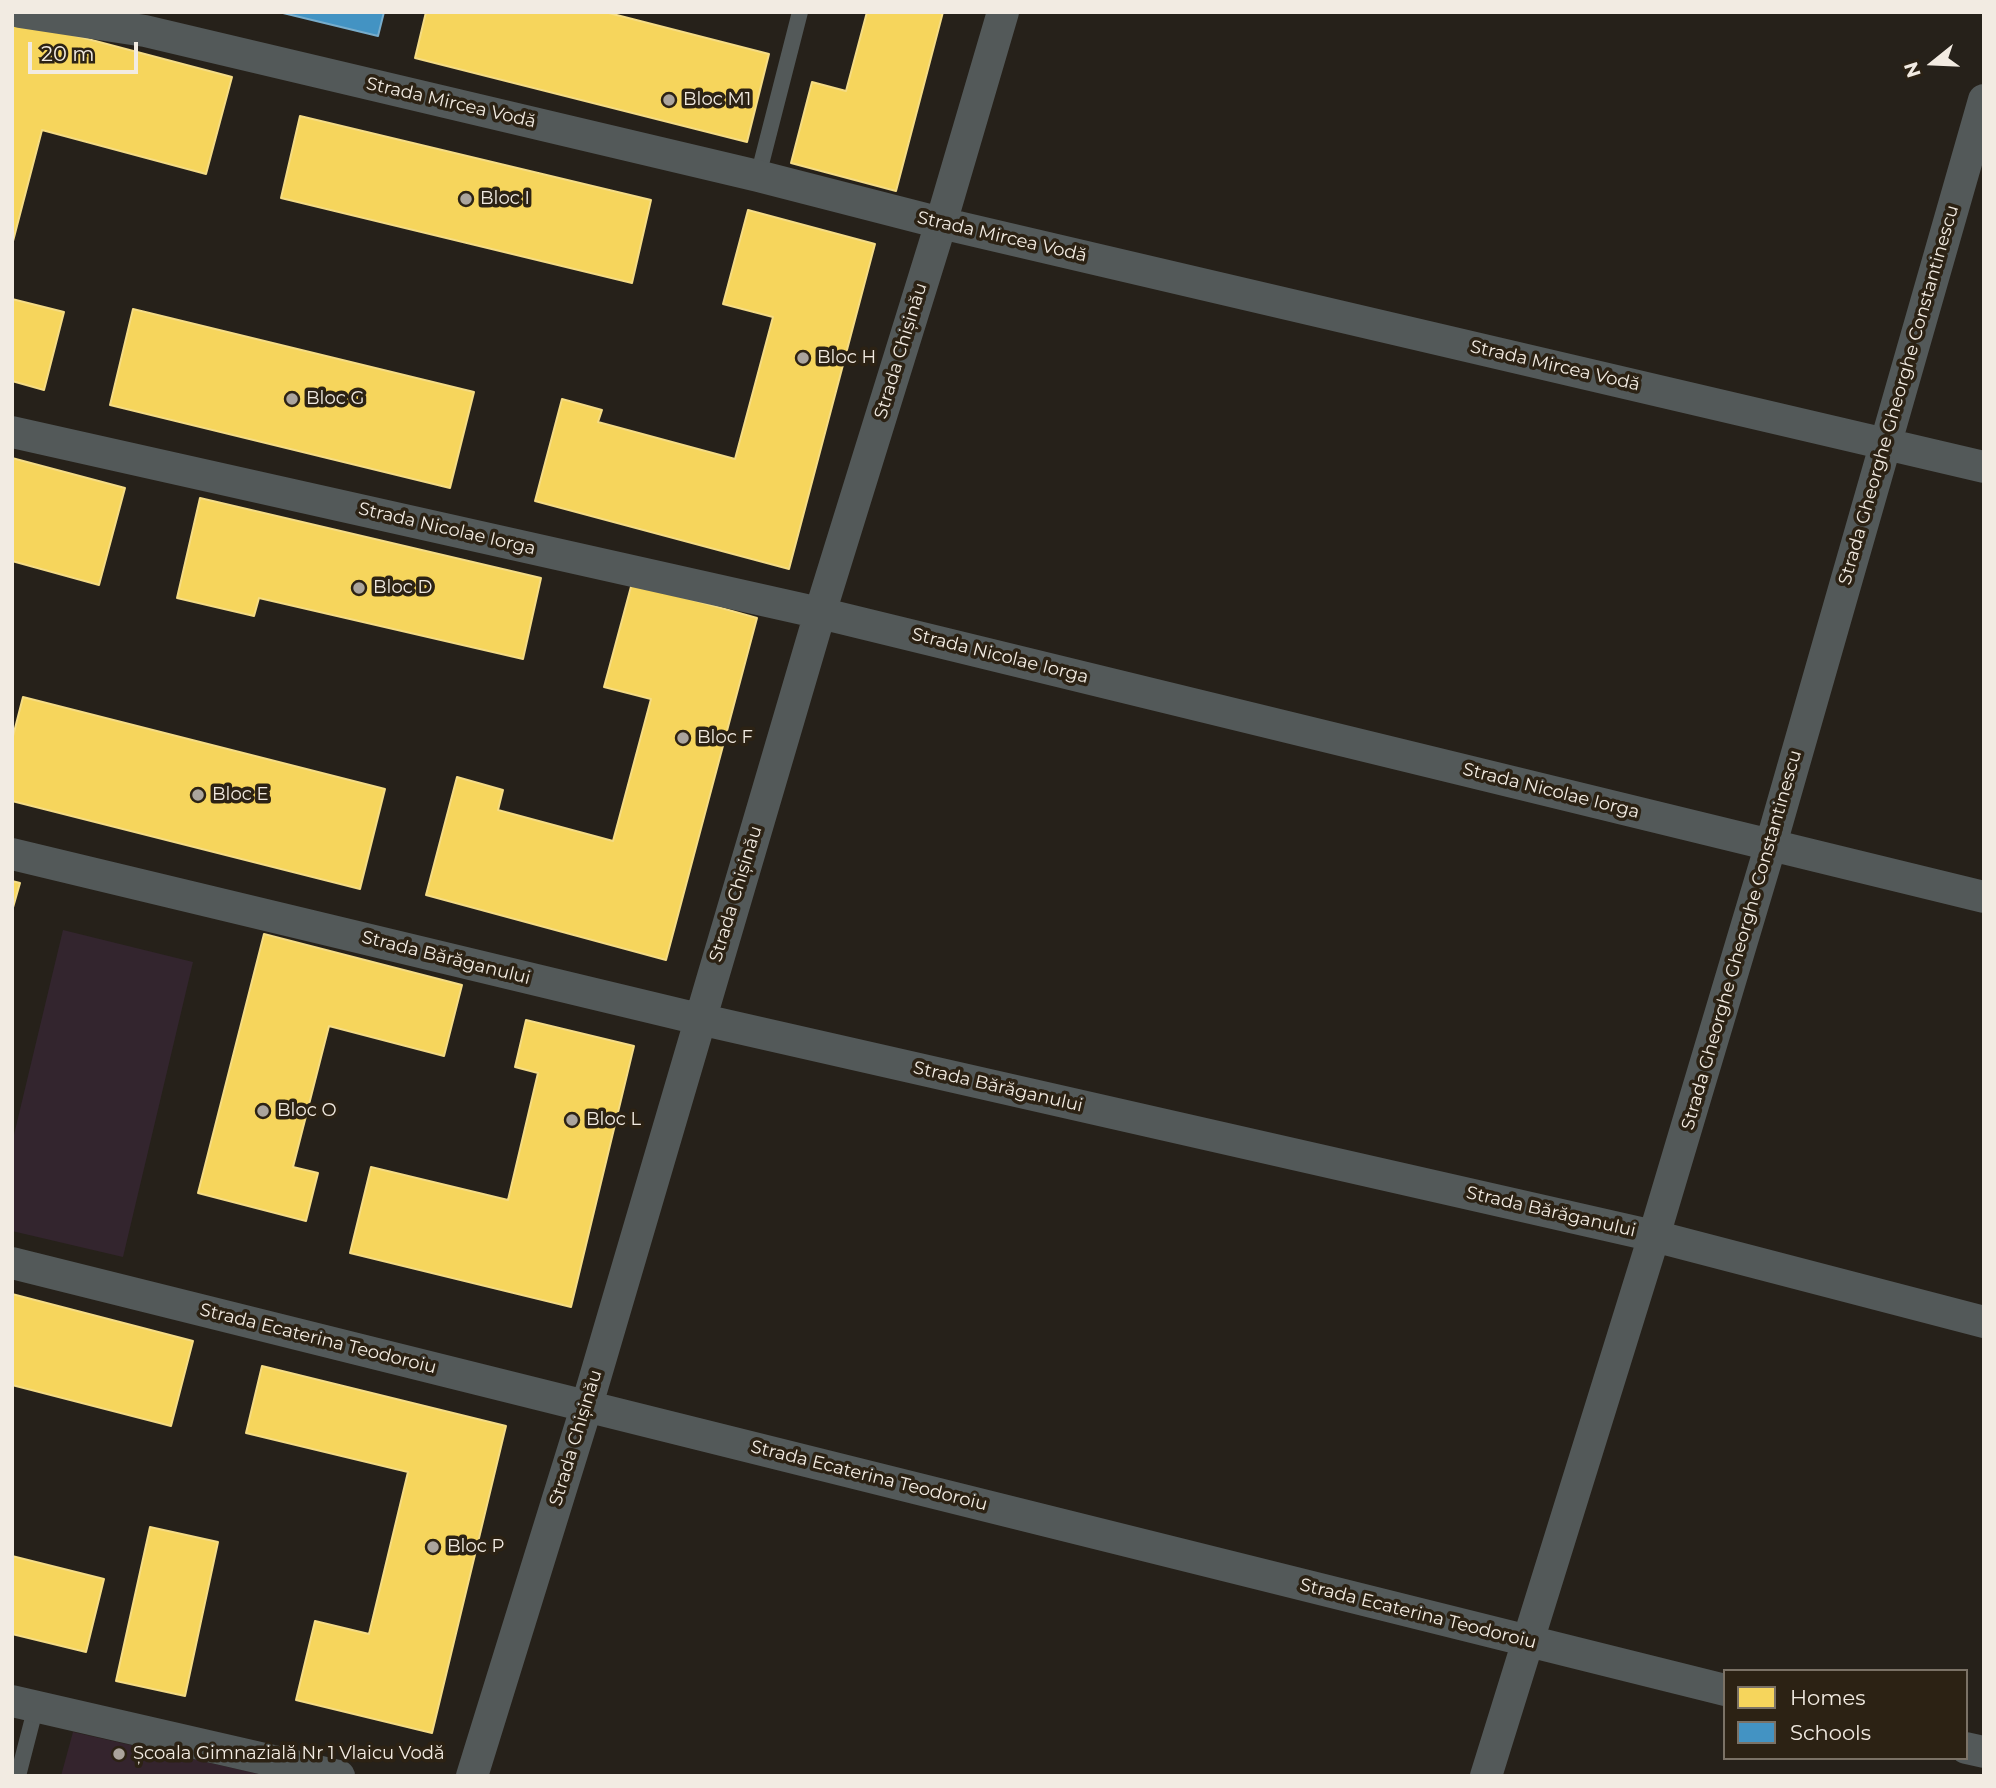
<!DOCTYPE html>
<meta charset="utf-8">
<style>
body{margin:0}
#map{position:relative;width:1996px;height:1788px;overflow:hidden;background:#26211a;font-family:Montserrat,sans-serif}
canvas{display:block}
.frame{position:absolute;inset:0;border:14px solid #f2ebe2;pointer-events:none}
.legend{position:absolute;left:1723px;top:1669px;width:245px;height:91px;box-sizing:border-box;background:#2c2214;border:2px solid #7b7266;margin:0;padding:9px 12px;list-style:none;font-size:21px;color:#f2ebe2}
.legend li{display:flex;align-items:center;gap:14px;height:35px}
.legend b{width:35px;border:2px solid #7b7266}
.north{position:absolute;left:1898px;top:28px;width:70px;height:70px;-webkit-text-stroke:5px #2c2214;paint-order:stroke;rotate:252deg;font-size:19px;font-weight:700;line-height:28px;text-align:center;color:#f2ebe2}
.north::after{content:'';display:block;margin:auto;width:24px;height:32px;background:#f2ebe2;clip-path:polygon(50% 0,100% 100%,50% 72%,0 100%)}
.scale{position:absolute;left:28px;top:42px;width:110px;height:32px;box-sizing:border-box;border:4px solid #f2ebe2;border-top:0;padding-left:9px;font-size:21px;line-height:24px;white-space:nowrap;color:#f2ebe2;-webkit-text-stroke:5px #2c2214;paint-order:stroke}
</style>
<div id="map">
<canvas width="1996" height="1788"></canvas>
<div class="frame"></div>
<ul class="legend">
<li><b style="height:19px;background:#f6d55c"></b>Homes</li>
<li><b style="height:19px;background:#4393c3"></b>Schools</li>
</ul>
<div class="north">N</div>
<div class="scale">20 m</div>
</div>
<script>
const ctx = document.querySelector('canvas').getContext('2d');
ctx.lineJoin = 'round';
function fill(path, color) { ctx.fillStyle = color; ctx.fill(path, 'evenodd'); }
const poly = rows => new Path2D(rows.map(r => 'M' + r).join(''));
function strokePath(path, color, width, dash) { ctx.strokeStyle = color; ctx.lineWidth = width; ctx.lineCap = dash ? 'butt' : 'round'; ctx.setLineDash(dash || []); ctx.stroke(path); }
function write(font, color, halo, rows, align = 'center') {
  ctx.font = font + ' Montserrat,sans-serif'; ctx.lineWidth = 7; ctx.setLineDash([]); ctx.textBaseline = 'middle'; ctx.strokeStyle = halo; ctx.fillStyle = color; for (const [text, x, y, turn = 0] of rows) {
    ctx.save(); ctx.translate(x, y); ctx.rotate((+turn || 0) * Math.PI / 180); ctx.textAlign = isNaN(turn) ? turn : align; if (halo) ctx.strokeText(text, 0, 0); ctx.fillText(text, 0, 0); ctx.restore();
  }
}
const commercial = poly([
 [63,930,193,962,123,1257,12,1231,12,1143]
]);
const education = poly([
 [73,1732,268,1776,61,1776]
]);
const homes = poly([
 [426,12,605,12,769,54,747,142,415,58,426,12],
 [867,12,943,12,896,191,791,163,812,82,846,91,867,12],
 [12,19,232,77,206,174,42,130,12,245,12,19],
 [300,116,651,200,632,283,281,198,300,116],
 [748,210,875,244,789,569,535,501,562,399,602,410,598,422,735,459,773,317,723,304,748,210],
 [12,299,64,312,44,390,12,381,12,299],
 [133,309,474,392,450,488,110,405,133,309],
 [12,458,125,488,99,585,12,561,12,458],
 [200,498,541,578,523,659,259,598,254,616,177,598,200,498],
 [632,583,757,618,666,960,426,895,457,777,503,790,498,810,613,841,651,699,604,687,632,583],
 [23,697,385,789,360,889,12,801,12,740,23,697],
 [12,881,20,883,12,911,12,881],
 [264,934,462,985,444,1056,329,1026,293,1167,318,1173,306,1221,198,1193,264,934],
 [526,1020,634,1046,571,1307,350,1253,371,1167,508,1200,538,1073,515,1067,526,1020],
 [12,1294,193,1341,171,1426,12,1385,12,1294],
 [262,1366,506,1426,432,1733,296,1700,315,1621,369,1634,408,1472,246,1433,262,1366],
 [150,1527,218,1542,185,1696,116,1681,150,1527],
 [12,1556,104,1579,86,1652,12,1634,12,1556]
]);
const schools = poly([
 [279,12,384,12,378,36,279,12]
]);
const service = poly([
 [758,176,800,12],
 [18,1776,36,1706]
]);
const minor = poly([
 [20,12,145,31,758,176,941,223,1984,467],
 [12,432,820,613,1984,897],
 [12,854,699,1019,1654,1236,1984,1322],
 [12,1263,1725,1690],
 [12,1701,339,1776],
 [1966,1748,1984,1752],
 [472,1776,587,1405,820,613,941,223,1003,12],
 [1486,1776,1654,1236,1771,844,1984,100]
]);
const markers = [
 [669,100,7,"#aba49c"],
 [466,199,7,"#aba49c"],
 [803,358,7,"#aba49c"],
 [292,399,7,"#aba49c"],
 [359,588,7,"#aba49c"],
 [683,738,7,"#aba49c"],
 [198,795,7,"#aba49c"],
 [263,1111,7,"#aba49c"],
 [572,1120,7,"#aba49c"],
 [433,1547,7,"#aba49c"],
 [119,1754,7,"#aba49c"]
];
const poiNames = [
 ["Bloc M1",683,100],
 ["Bloc I",480,199],
 ["Bloc H",817,358],
 ["Bloc G",306,399],
 ["Bloc D",373,588],
 ["Bloc F",697,738],
 ["Bloc E",212,795],
 ["Bloc O",277,1111],
 ["Bloc L",586,1120],
 ["Bloc P",447,1547],
 ["Școala Gimnazială Nr 1 Vlaicu Vodă",133,1754]
];
const streetNames = [
 ["Strada Mircea Vodă",451,103,13],
 ["Strada Mircea Vodă",1002,237,13],
 ["Strada Chișinău",901,351,-73],
 ["Strada Mircea Vodă",1555,366,13],
 ["Strada Gheorghe Gheorghe Constantinescu",1899,395,-74],
 ["Strada Nicolae Iorga",447,529,13],
 ["Strada Nicolae Iorga",1000,656,14],
 ["Strada Nicolae Iorga",1551,791,14],
 ["Strada Chișinău",736,894,-73],
 ["Strada Gheorghe Gheorghe Constantinescu",1742,940,-74],
 ["Strada Bărăganului",446,958,14],
 ["Strada Bărăganului",998,1087,13],
 ["Strada Bărăganului",1551,1212,13],
 ["Strada Ecaterina Teodoroiu",318,1339,14],
 ["Strada Chișinău",576,1438,-73],
 ["Strada Ecaterina Teodoroiu",869,1476,14],
 ["Strada Ecaterina Teodoroiu",1418,1614,14]
];
fill(commercial, '#33252e');
fill(education, '#34242d');
fill(homes, '#f6d55c');
strokePath(homes, '#f5dc84', 2);
fill(schools, '#4393c3');
strokePath(schools, '#78adcc', 2);
strokePath(service, '#535959', 16);
strokePath(minor, '#535959', 32);
for (const [x, y, r, color] of markers) { const dot = new Path2D(); dot.arc(x, y, r, 0, 2 * Math.PI); ctx.fillStyle = color; ctx.fill(dot); strokePath(dot, '#2c2214', 2.5); }
write('18px', '#f2ebe2', '#2c2214', poiNames, 'left');
write('18px', '#f2ebe2', '#2c2214', streetNames);
</script>
